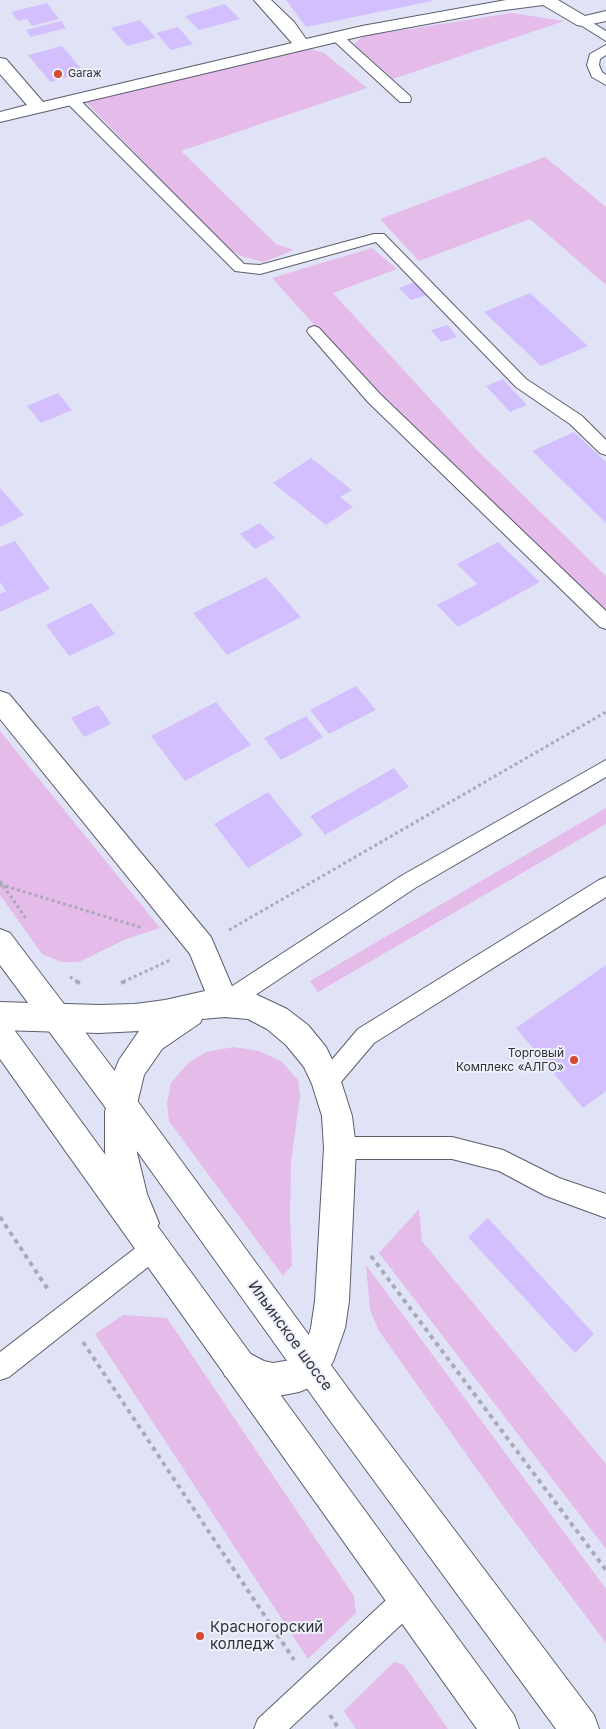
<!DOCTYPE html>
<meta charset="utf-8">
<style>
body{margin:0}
canvas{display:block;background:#dfe3f5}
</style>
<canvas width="606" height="1729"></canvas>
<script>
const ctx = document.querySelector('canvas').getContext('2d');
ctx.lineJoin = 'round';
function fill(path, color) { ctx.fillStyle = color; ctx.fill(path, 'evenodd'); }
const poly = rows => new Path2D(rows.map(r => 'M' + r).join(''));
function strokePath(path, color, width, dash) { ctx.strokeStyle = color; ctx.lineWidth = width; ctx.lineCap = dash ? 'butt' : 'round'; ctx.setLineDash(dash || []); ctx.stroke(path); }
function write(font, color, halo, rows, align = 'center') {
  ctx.font = font + ' Inter,sans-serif'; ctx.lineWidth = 4; ctx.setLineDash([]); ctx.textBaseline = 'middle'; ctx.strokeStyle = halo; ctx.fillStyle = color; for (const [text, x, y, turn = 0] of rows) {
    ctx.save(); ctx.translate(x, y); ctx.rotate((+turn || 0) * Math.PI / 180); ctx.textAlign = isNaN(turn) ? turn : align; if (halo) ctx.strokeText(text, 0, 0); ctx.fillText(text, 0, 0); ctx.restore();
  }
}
const green = poly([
 [512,13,564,21,393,79,354,44,364,36],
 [311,49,324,53,367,88,181,151,276,244,294,250,264,262,244,257,228,249,84,100,301,50],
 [545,157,606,207,606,285,530,219,419,261,380,219],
 [372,248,397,269,333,293,477,450,606,576,606,617,380,398,272,278],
 [0,731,160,928,126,939,79,962,61,962,42,954,0,895],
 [606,808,606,824,318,992,310,981],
 [234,1047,259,1051,281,1061,298,1080,300,1096,291,1162,290,1218,292,1265,283,1276,169,1121,167,1104,171,1083,188,1063,206,1052],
 [419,1209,422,1241,606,1464,606,1549,379,1253],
 [366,1265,606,1589,606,1643,503,1506,379,1331,370,1310],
 [123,1315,167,1318,354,1596,356,1613,308,1659,95,1334],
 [394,1662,404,1665,448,1729,356,1729,344,1711]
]);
const building = poly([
 [286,0,432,0,432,1,306,27],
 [47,3,59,19,32,26,27,19,18,21,11,12],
 [225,4,240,19,199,30,185,16],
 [140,20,156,38,127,46,111,28],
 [61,21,66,28,31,37,26,30],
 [178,27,193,44,171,50,156,33],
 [62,46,84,72,50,82,28,55],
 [415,282,427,295,411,300,399,288],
 [530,293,588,346,541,366,484,312],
 [448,325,457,337,441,342,431,330],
 [503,379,513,390,527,405,510,412,486,386],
 [58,393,72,410,41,423,27,406],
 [574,432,606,462,606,523,532,451],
 [311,458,352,490,340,497,353,507,326,525,273,483],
 [0,488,24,515,0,527],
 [260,523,275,538,255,549,240,534],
 [15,541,50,589,0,612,0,594,6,591,0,582,0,547],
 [498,542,540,582,458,627,437,605,477,584,457,564],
 [266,577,301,617,227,655,193,613],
 [91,603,115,634,69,656,46,625],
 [356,686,376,710,329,734,310,710],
 [216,702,251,745,185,781,151,736],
 [98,705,111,724,84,737,71,718],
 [306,716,323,737,281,760,264,738],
 [394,768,409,787,325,835,310,816],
 [268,792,303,835,248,868,214,824],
 [606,965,606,1091,583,1108,516,1028],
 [488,1218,594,1334,575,1353,468,1237]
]);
const pathFar1 = poly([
 [0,881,27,920],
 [0,886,2,885,143,928],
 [229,930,606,712],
 [70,977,78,982],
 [123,982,170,960]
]);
const path = poly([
 [76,981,81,984],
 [121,983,126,981],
 [0,1217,49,1291],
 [371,1256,606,1570],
 [83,1342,294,1660],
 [330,1715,339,1729]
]);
const service = poly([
 [583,17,606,31,606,41,579,24,577,21,579,18,583,17],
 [338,34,342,35,410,96,411,99,410,102,400,102,334,41,332,38,334,35,338,34],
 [606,45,606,55,600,59,599,65,602,72,606,75,606,85,592,77,587,65,590,54,606,45],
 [72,96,77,97,244,264,260,265,374,234,384,234,526,379,582,416,606,440,606,455,600,453,570,424,516,387,376,242,260,274,235,271,67,103,66,100,67,97,72,96],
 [314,326,319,328,380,394,606,611,606,629,600,627,368,402,309,334,307,331,309,328,314,326],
 [606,760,606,777,415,888,233,1010,225,1013,217,1010,214,1003,217,996,401,876,606,760],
 [606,877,606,897,374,1043,335,1089,327,1093,319,1089,316,1082,319,1075,358,1029,599,880,606,877],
 [340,1137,452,1137,503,1150,559,1178,606,1194,606,1218,546,1196,499,1171,452,1159,340,1159,332,1156,329,1148,332,1140,340,1137],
 [154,1236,162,1240,166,1248,162,1256,9,1377,0,1380,0,1352,146,1240,154,1236],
 [408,1586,418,1589,421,1599,418,1609,289,1729,254,1729,258,1719,398,1589,408,1586]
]);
const minor = poly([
 [254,0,271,0,294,22,306,39,362,26,506,0,558,0,585,16,606,11,606,21,583,26,577,25,543,5,497,11,362,36,0,122,0,112,27,105,0,74,0,58,6,59,43,102,292,43,254,0],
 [0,691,9,694,211,937,234,991,251,992,287,1009,308,1025,326,1047,338,1072,352,1116,356,1148,349,1301,345,1328,333,1362,323,1376,311,1387,299,1392,273,1397,258,1394,225,1376,220,1364,225,1352,237,1347,264,1361,273,1363,291,1360,307,1341,311,1328,315,1301,324,1148,322,1116,312,1084,304,1067,286,1045,267,1029,248,1019,225,1017,202,1019,200,1023,162,1049,144,1075,135,1112,137,1153,147,1194,159,1223,154,1234,143,1239,132,1234,115,1195,105,1153,105,1112,115,1070,119,1060,139,1031,99,1033,0,1030,0,1002,99,1005,135,1004,165,1000,205,991,190,954,0,719,0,691]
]);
const primary = poly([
 [0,929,10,933,133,1095,355,1398,594,1715,599,1729,556,1729,331,1422,111,1115,0,965,0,929],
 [0,1020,10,1024,514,1715,519,1729,477,1729,0,1059,0,1020]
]);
const markers = [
 [58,74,5,"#d64a30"],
 [574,1060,5,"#d64a30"],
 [200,1636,5,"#d64a30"]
];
const farPoinames = [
 ["Garaж",68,74]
];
const poiNames = [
 ["Торговый",564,1053],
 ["Комплекс «АЛГО»",564,1067]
];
const nearStreetnames = [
 ["Ильинское шоссе",290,1336,54]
];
const nearPoinames = [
 ["Красногорский",210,1627],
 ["колледж",210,1644]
];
fill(green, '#e5bbea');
fill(building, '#d4bffe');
strokePath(service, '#5b5e6d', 2);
strokePath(minor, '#5b5e6d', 2);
strokePath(primary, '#5b5e6d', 2);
strokePath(pathFar1, '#a7aab9', 3, [3, 3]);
strokePath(path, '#a7aab9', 4, [4.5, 4.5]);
fill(service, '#fff');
fill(minor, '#fff');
fill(primary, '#fff');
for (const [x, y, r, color] of markers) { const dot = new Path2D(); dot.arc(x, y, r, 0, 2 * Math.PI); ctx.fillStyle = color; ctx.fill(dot); strokePath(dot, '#eef1fc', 2); }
write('11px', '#2f3138', '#eef1fc', farPoinames, 'left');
write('12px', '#2f3138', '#eef1fc', poiNames, 'right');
write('15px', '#2f3138', '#eef1fc', nearStreetnames);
write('15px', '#2f3138', '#eef1fc', nearPoinames, 'left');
</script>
